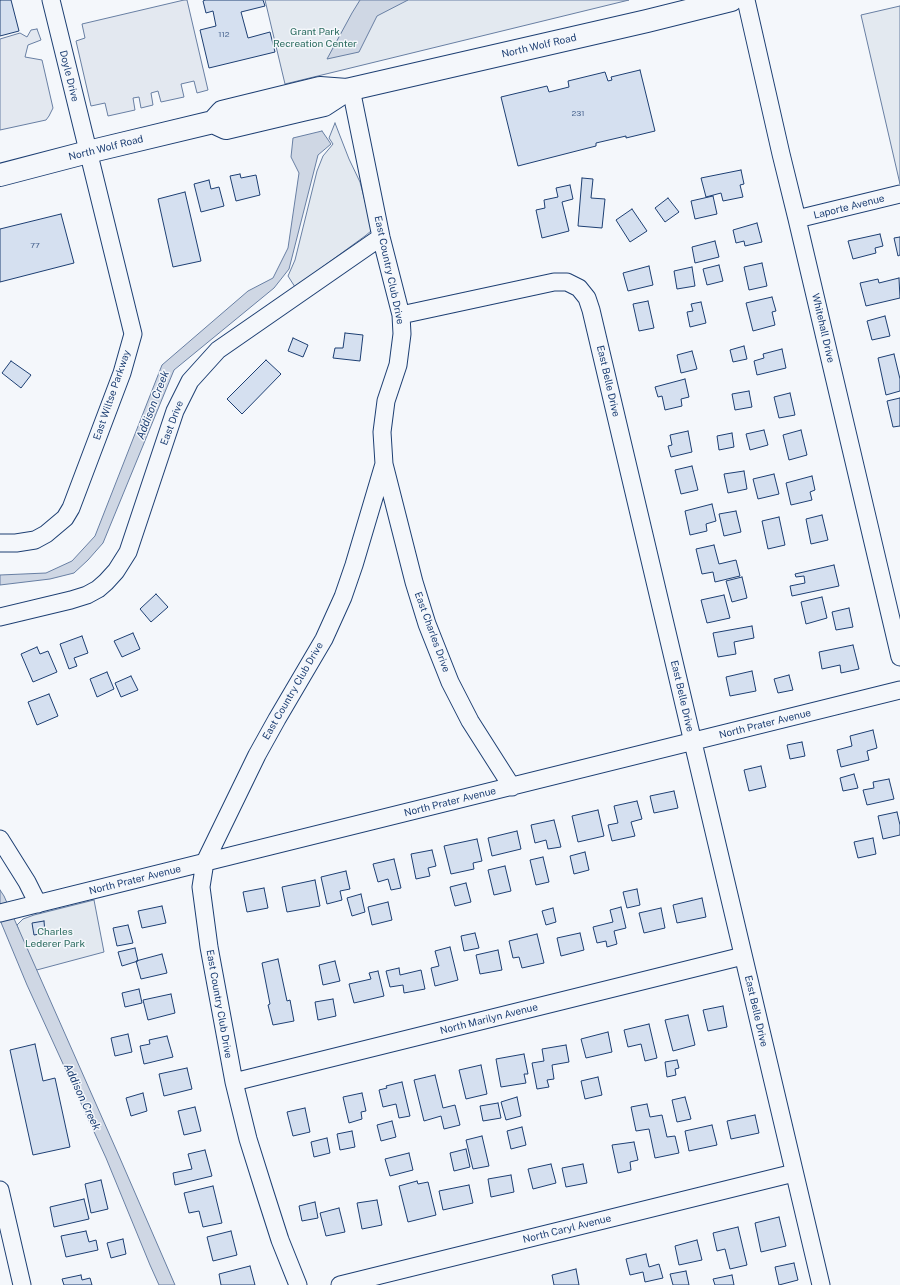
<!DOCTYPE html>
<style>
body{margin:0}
canvas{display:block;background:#f4f7fb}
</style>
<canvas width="900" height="1285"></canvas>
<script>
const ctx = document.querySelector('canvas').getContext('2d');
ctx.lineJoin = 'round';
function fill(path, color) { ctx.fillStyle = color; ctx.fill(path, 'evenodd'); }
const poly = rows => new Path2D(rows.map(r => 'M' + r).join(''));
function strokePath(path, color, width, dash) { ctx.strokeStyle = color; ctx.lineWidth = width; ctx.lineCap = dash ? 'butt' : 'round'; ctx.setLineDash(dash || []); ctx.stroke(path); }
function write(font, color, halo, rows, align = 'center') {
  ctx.font = font + ' "Public Sans",sans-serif'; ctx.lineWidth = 3; ctx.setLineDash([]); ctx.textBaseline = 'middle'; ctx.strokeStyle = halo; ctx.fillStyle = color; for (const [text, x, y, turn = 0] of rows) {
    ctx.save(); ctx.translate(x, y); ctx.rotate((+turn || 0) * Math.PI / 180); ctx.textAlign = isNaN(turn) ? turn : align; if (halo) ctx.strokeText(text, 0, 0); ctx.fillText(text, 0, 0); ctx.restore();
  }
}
const green = poly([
 [265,0,629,0,285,84,265,0],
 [900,6,900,184,861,15,900,6],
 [335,123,349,159,360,182,371,224,371,231,365,236,295,287,288,276,295,260,317,171,323,156,333,144,329,138,335,123],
 [94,900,104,952,33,971,17,925,23,919,34,915,94,900]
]);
const parking = poly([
 [184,0,187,0,208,90,197,93,194,81,181,84,184,97,161,102,158,91,151,93,153,105,141,108,139,97,133,98,135,110,108,116,105,103,91,106,76,41,85,38,82,24,184,0],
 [37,29,41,40,28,45,25,57,42,60,53,108,49,116,46,120,0,130,0,39,20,33,27,37,31,30,37,29]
]);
const water = poly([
 [360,0,408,0,377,16,359,52,327,59,352,13,360,0],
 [322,131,331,144,318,155,289,269,274,288,174,370,103,543,88,560,74,573,50,579,0,585,0,575,46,573,72,561,95,536,162,365,248,291,273,278,288,248,299,173,291,157,293,138,322,131],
 [0,890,4,896,119,1156,175,1285,159,1285,150,1265,106,1158,27,985,0,920,0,890]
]);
const building = poly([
 [0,0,11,0,19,31,0,36,0,0],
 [205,0,263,0,265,6,241,12,248,38,270,32,275,52,209,68,200,30,216,26,213,11,206,13,203,1,205,0],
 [640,70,655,131,626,138,626,136,596,143,596,146,518,166,501,97,547,86,549,92,569,87,568,81,605,72,608,81,612,80,611,77,640,70],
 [741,170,744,184,740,185,743,197,723,201,721,193,706,197,701,178,741,170],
 [240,174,241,178,256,175,260,195,236,201,230,176,240,174],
 [582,178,593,179,591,198,605,199,602,228,578,226,582,178],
 [209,180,211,189,219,187,224,206,201,212,194,184,209,180],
 [570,185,573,199,562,202,569,231,542,238,536,210,545,208,544,200,558,197,556,188,570,185],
 [185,192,201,261,173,267,158,199,185,192],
 [713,196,717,214,695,219,691,201,713,196],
 [668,198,679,212,665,222,655,208,668,198],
 [632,209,647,231,630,242,616,220,632,209],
 [61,214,74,263,0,282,0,229,61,214],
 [757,223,762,242,745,246,744,241,736,243,733,230,757,223],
 [880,234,883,246,875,248,876,253,853,259,848,241,880,234],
 [900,237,900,255,898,256,894,238,900,237],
 [715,241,719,257,695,263,692,247,715,241],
 [762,263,767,286,749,290,744,267,762,263],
 [719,265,723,281,707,285,703,269,719,265],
 [649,266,653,285,628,291,623,273,649,266],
 [692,267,695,286,677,289,674,271,692,267],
 [899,278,900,298,866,306,860,283,878,279,879,283,899,278],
 [772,297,776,311,772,312,775,325,753,331,746,303,772,297],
 [648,301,654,328,639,331,633,304,648,301],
 [701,302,706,323,690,327,687,312,693,311,691,304,701,302],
 [885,316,890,336,872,340,867,321,885,316],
 [345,333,363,335,360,361,333,358,335,348,343,348,345,333],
 [293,338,308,345,303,357,288,351,293,338],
 [744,346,747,359,733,362,730,350,744,346],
 [782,349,786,368,757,375,754,361,764,358,763,354,782,349],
 [692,351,697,369,681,373,677,355,692,351],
 [894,354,900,379,900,391,886,395,878,358,894,354],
 [266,360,281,374,242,414,227,399,266,360],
 [11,361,31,375,21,388,2,373,11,361],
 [685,379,689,397,681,399,682,406,665,410,662,396,658,397,655,387,685,379],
 [749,391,752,407,735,410,732,394,749,391],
 [790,393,795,415,779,418,774,397,790,393],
 [900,398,900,426,893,427,887,401,900,398],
 [764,430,768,445,750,450,746,434,764,430],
 [801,430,807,455,789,460,783,435,801,430],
 [688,431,692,452,671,457,668,446,672,445,670,435,688,431],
 [732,433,734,447,719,450,717,436,732,433],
 [692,466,698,490,681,494,675,470,692,466],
 [744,471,747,489,728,493,724,474,744,471],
 [774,474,779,494,758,499,753,479,774,474],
 [812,476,815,490,810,492,812,500,791,505,786,483,812,476],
 [712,504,716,521,706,524,707,531,690,535,685,511,712,504],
 [736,511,741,532,724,536,719,514,736,511],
 [822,515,828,540,811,544,806,519,822,515],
 [779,517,785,545,768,549,762,521,779,517],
 [714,545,719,564,736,560,740,576,715,582,713,572,702,574,696,549,714,545],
 [834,565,839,586,792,596,790,586,805,583,804,576,796,577,795,574,834,565],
 [742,577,747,598,732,602,726,581,742,577],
 [156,594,168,607,151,622,140,609,156,594],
 [724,595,730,618,707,623,701,600,724,595],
 [822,597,827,618,806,624,801,602,822,597],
 [849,608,853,627,836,630,832,612,849,608],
 [752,626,754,638,734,642,736,654,718,657,713,633,752,626],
 [133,633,140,649,122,657,114,641,133,633],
 [82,636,88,653,74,658,77,666,69,669,60,644,82,636],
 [853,645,859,669,841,673,840,665,822,669,819,652,853,645],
 [37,647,40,654,48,651,57,672,33,682,21,654,37,647],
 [752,671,756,691,730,696,726,677,752,671],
 [107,672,114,689,97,697,90,679,107,672],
 [789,675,793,690,778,693,774,679,789,675],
 [131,676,138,690,121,697,115,683,131,676],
 [49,694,58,716,37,725,28,702,49,694],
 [873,730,877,748,867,751,869,760,841,767,837,750,852,746,850,736,873,730],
 [802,742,805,756,790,759,787,745,802,742],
 [761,766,766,787,749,791,744,770,761,766],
 [854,774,858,788,843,791,840,778,854,774],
 [889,779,894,799,867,805,863,790,874,788,873,782,889,779],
 [674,791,678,808,654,813,650,796,674,791],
 [637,801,642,819,631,822,635,836,612,841,608,825,618,823,614,806,637,801],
 [598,810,604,836,578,842,572,816,598,810],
 [897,812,900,825,900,835,883,839,878,816,897,812],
 [554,820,561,847,548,849,546,840,535,843,531,825,554,820],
 [517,831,521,849,492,856,488,838,517,831],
 [873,838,876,854,858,858,854,842,873,838],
 [477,839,482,861,473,863,474,869,451,874,444,846,477,839],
 [432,850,436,866,428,868,430,876,416,879,411,854,432,850],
 [585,852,589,870,574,874,570,856,585,852],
 [543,857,549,882,536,885,530,860,543,857],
 [394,859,401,888,391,890,388,879,378,882,373,864,394,859],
 [505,866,511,891,494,895,488,870,505,866],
 [346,871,350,889,340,891,342,900,327,904,321,877,346,871],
 [315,880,320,906,287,912,282,887,315,880],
 [466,883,471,902,455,906,450,887,466,883],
 [264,888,268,908,247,912,243,892,264,888],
 [637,889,640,905,627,908,623,892,637,889],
 [361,894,365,912,352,916,347,898,361,894],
 [702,898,706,917,677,923,673,905,702,898],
 [388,902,392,920,372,925,368,907,388,902],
 [162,906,166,923,142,928,138,911,162,906],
 [621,907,626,928,614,931,617,944,607,947,606,941,597,943,593,927,613,922,610,910,621,907],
 [553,908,556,922,546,925,542,911,553,908],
 [661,908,665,928,644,933,639,913,661,908],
 [44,921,45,933,34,935,32,923,44,921],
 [128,925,133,943,117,946,113,928,128,925],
 [475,933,479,948,464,951,461,936,475,933],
 [580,933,584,950,561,956,557,938,580,933],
 [537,934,544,963,522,968,519,957,513,958,509,941,537,934],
 [450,947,458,980,435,986,431,968,439,966,435,951,450,947],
 [135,948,138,961,122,966,118,952,135,948],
 [498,950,502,970,480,974,476,955,498,950],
 [162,954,167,973,141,979,136,961,162,954],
 [278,959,287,1001,290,1000,294,1021,273,1025,268,1005,270,1004,262,963,278,959],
 [335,961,340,981,323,985,319,965,335,961],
 [399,968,400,975,421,970,425,989,404,993,403,985,390,987,386,971,399,968],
 [378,971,384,996,354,1003,349,984,371,979,369,973,378,971],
 [139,989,142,1003,125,1007,122,993,139,989],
 [171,994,175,1013,148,1020,143,1000,171,994],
 [333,999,336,1016,318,1020,315,1002,333,999],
 [723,1006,727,1027,708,1031,703,1010,723,1006],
 [688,1015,695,1045,673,1051,665,1020,688,1015],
 [649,1024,657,1058,645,1061,641,1044,628,1047,624,1030,649,1024],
 [608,1032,612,1052,586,1058,581,1039,608,1032],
 [128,1034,132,1052,115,1056,111,1038,128,1034],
 [167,1036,173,1057,144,1064,140,1046,150,1044,149,1040,167,1036],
 [35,1044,43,1081,55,1078,70,1147,33,1155,10,1050,35,1044],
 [566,1045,569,1062,552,1065,554,1079,547,1080,549,1087,537,1089,532,1063,544,1061,542,1049,566,1045],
 [524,1054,528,1074,524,1074,526,1083,501,1087,496,1059,524,1054],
 [677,1060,679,1068,675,1069,676,1075,667,1077,665,1062,677,1060],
 [481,1065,487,1094,466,1099,459,1070,481,1065],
 [187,1068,192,1089,164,1096,159,1074,187,1068],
 [435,1075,443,1108,455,1105,460,1125,444,1129,441,1116,424,1121,414,1080,435,1075],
 [598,1077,602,1095,585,1099,581,1081,598,1077],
 [402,1082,410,1116,399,1118,396,1104,383,1107,379,1090,387,1088,386,1086,402,1082],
 [143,1093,147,1111,131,1116,126,1098,143,1093],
 [362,1093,366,1111,361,1112,362,1119,349,1123,343,1097,362,1093],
 [517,1097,521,1116,506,1120,501,1102,517,1097],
 [685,1097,691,1119,677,1122,672,1100,685,1097],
 [498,1103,501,1118,483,1121,480,1106,498,1103],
 [647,1104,650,1117,662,1115,667,1137,675,1136,679,1153,655,1158,649,1129,636,1131,631,1107,647,1104],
 [195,1107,201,1131,184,1135,178,1111,195,1107],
 [305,1108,310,1132,293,1136,287,1112,305,1108],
 [755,1115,759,1133,731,1139,727,1121,755,1115],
 [392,1121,396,1137,381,1141,377,1125,392,1121],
 [712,1125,717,1145,689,1151,685,1131,712,1125],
 [522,1127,526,1145,511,1149,507,1131,522,1127],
 [352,1131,355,1147,340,1150,337,1134,352,1131],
 [482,1136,489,1166,473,1169,466,1140,482,1136],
 [327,1138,330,1153,314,1157,311,1142,327,1138],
 [634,1142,638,1160,630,1162,631,1170,618,1173,612,1145,634,1142],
 [466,1149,470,1167,454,1171,450,1153,466,1149],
 [205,1150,212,1176,175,1185,173,1173,192,1169,188,1154,205,1150],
 [409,1153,413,1170,390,1176,385,1159,409,1153],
 [551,1164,556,1183,533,1189,528,1169,551,1164],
 [583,1164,587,1183,566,1187,562,1168,583,1164],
 [511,1175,514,1192,491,1197,488,1179,511,1175],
 [101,1180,108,1209,91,1213,85,1184,101,1180],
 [417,1181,418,1184,428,1182,436,1215,408,1222,399,1186,417,1181],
 [469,1185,473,1203,443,1210,439,1191,469,1185],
 [213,1186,222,1223,203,1227,199,1211,189,1213,184,1193,213,1186],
 [84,1199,89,1219,54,1227,50,1207,84,1199],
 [377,1200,382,1225,362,1229,357,1203,377,1200],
 [315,1202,318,1218,302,1221,299,1206,315,1202],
 [339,1208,345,1232,326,1236,320,1213,339,1208],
 [779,1217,786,1246,761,1252,755,1223,779,1217],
 [738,1227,747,1265,730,1269,725,1249,717,1251,713,1233,738,1227],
 [86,1231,89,1242,96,1240,98,1250,66,1257,61,1236,86,1231],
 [231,1231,237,1255,213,1261,207,1237,231,1231],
 [123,1239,126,1254,111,1258,107,1243,123,1239],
 [697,1240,702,1260,679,1265,675,1246,697,1240],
 [646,1254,649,1267,659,1264,663,1278,645,1282,643,1272,630,1275,626,1259,646,1254],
 [794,1263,798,1280,779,1285,775,1267,794,1263],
 [250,1266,255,1285,221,1285,219,1274,250,1266],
 [576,1269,579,1285,554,1285,552,1275,576,1269],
 [686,1271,689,1285,673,1285,670,1274,686,1271],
 [81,1275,82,1280,90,1278,92,1285,64,1285,62,1279,81,1275],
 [732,1275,734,1285,715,1285,713,1279,732,1275]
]);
const minor = poly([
 [746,0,781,154,797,219,900,657],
 [797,219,900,194],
 [401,315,554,282,567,282,579,288,587,298,591,310,821,1285],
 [384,464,414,582,427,624,450,682,470,721,512,787],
 [0,543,16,543,35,540,46,534,65,518,71,508,122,373,133,334,51,0],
 [0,617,71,600,87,595,98,589,106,582,116,571,128,552,175,411,190,381,218,350,381,237],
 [0,839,27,882,38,904],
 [0,913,900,690],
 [234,1082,743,956],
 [0,1190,22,1285],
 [298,1285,280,1240,264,1190,248,1139,234,1082,209,947,201,887,205,862,257,755,277,719,324,639,343,597,354,565,384,464,382,432,386,401,398,365,402,334,401,315,381,237,351,89],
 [340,1285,794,1173]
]);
const major = poly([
 [213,122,226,128,302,110,324,105,347,90,351,89,647,21,731,0],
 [0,175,88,152,213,122,222,112,320,88,347,90]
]);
const numberNames = [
 ["112",224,35],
 ["231",578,114],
 ["77",35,246]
];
const parkNames = [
 ["Grant Park",315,32],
 ["Recreation Center",315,44],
 ["Charles",55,932],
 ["Lederer Park",55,944]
];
const streetNames = [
 ["North Wolf Road",539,46,-13],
 ["Doyle Drive",69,76,76],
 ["North Wolf Road",106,148,-14],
 ["Laporte Avenue",849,207,-14],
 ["East Country Club Drive",389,270,78],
 ["Whitehall Drive",823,328,77],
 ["East Belle Drive",608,381,77],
 ["East Wiltse Parkway",112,395,-71],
 ["East Drive",172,423,-69],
 ["East Charles Drive",432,632,70],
 ["East Country Club Drive",293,691,-60],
 ["East Belle Drive",682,696,77],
 ["North Prater Avenue",765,724,-14],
 ["North Prater Avenue",450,802,-14],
 ["North Prater Avenue",135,880,-14],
 ["East Country Club Drive",219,1004,80],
 ["East Belle Drive",756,1011,77],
 ["North Marilyn Avenue",489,1019,-14],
 ["North Caryl Avenue",567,1229,-14]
];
const waterNames = [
 ["Addison Creek",153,405,-69],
 ["Addison Creek",82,1097,65]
];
fill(green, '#e3e9f0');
strokePath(green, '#687fa3', 1);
fill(parking, '#e3e8f0');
strokePath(parking, '#687fa3', 1);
fill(water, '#cfd7e4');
strokePath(water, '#687fa3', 1);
fill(building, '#d5e0f0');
strokePath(building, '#1d3f73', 1);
strokePath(minor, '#1d3f73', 19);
strokePath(major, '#1d3f73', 24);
strokePath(minor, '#f4f7fb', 17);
strokePath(major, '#f4f7fb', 22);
write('8px', '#4b6792', null, numberNames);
write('10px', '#2c6c60', '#f4f7fb', parkNames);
write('10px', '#1d3f73', '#f4f7fb', streetNames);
write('italic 11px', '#1d3f73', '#f4f7fb', waterNames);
</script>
